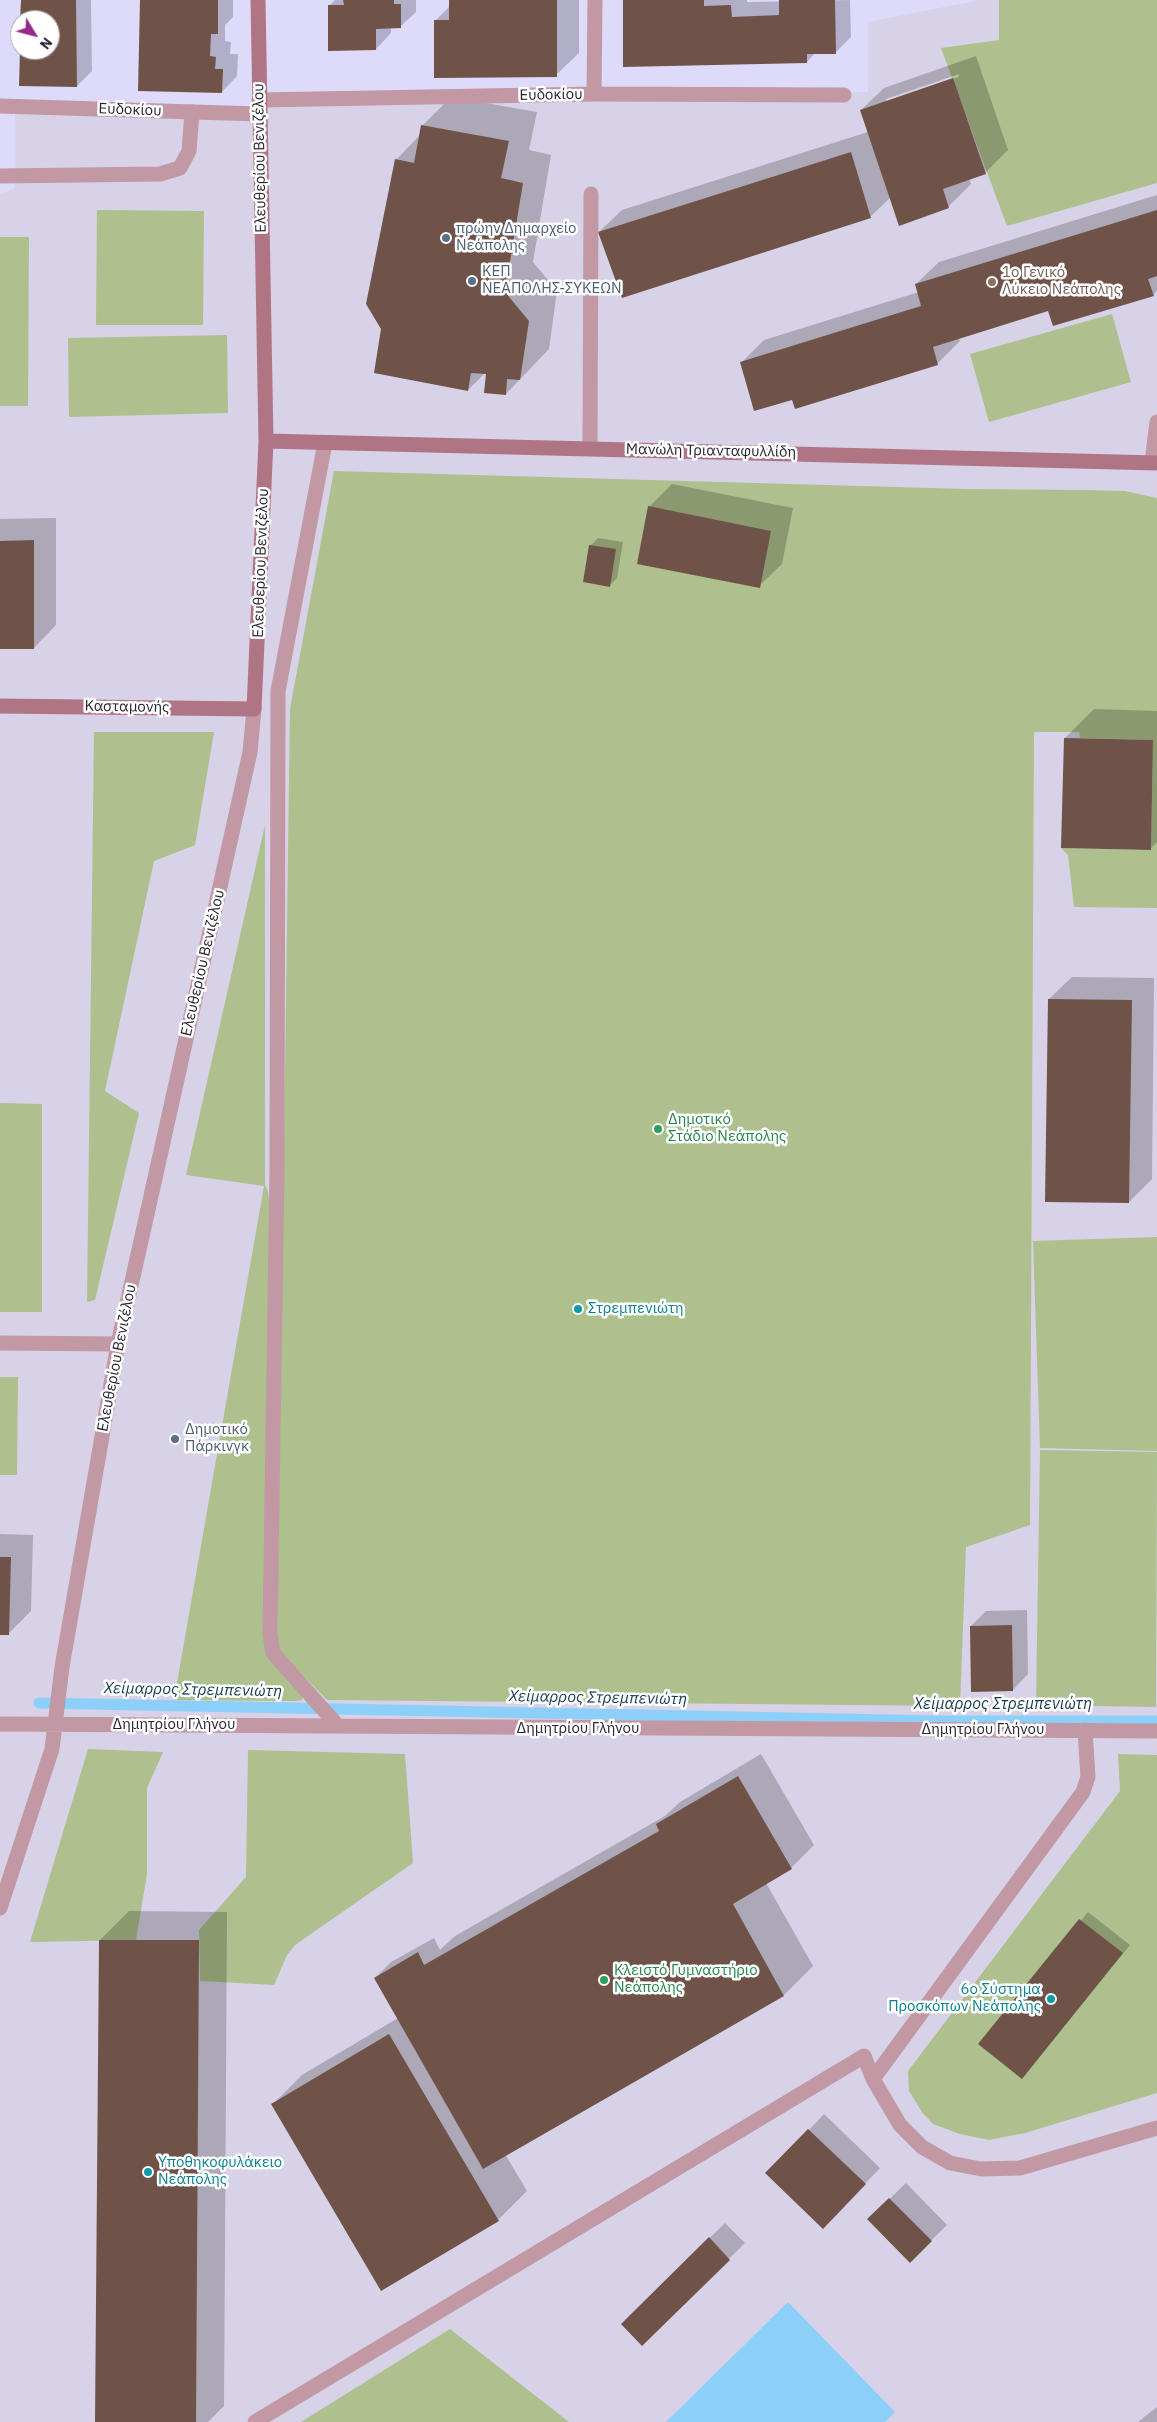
<!DOCTYPE html>
<meta charset="utf-8">
<style>
body{margin:0}
#map{position:relative;width:1157px;height:2422px;overflow:hidden;background:#dedbfa;font-family:"IBM Plex Sans",sans-serif}
canvas{display:block}
.north{position:absolute;left:10px;top:10px;width:50px;height:50px;box-sizing:border-box;background:#fff;border:1px solid #a9a8ad;border-radius:50%;rotate:127deg;font-size:14px;font-weight:700;line-height:20px;text-align:center;color:#272632}
.north::after{content:'';display:block;margin:auto;width:18px;height:22px;background:#98298a;clip-path:polygon(50% 0,100% 100%,50% 72%,0 100%)}
</style>
<div id="map">
<canvas width="1157" height="2422"></canvas>
<div class="north">N</div>
</div>
<script>
const ctx = document.querySelector('canvas').getContext('2d');
ctx.lineJoin = 'round';
function fill(path, color) { ctx.fillStyle = color; ctx.fill(path, 'evenodd'); }
const poly = rows => new Path2D(rows.map(r => 'M' + r).join(''));
function strokePath(path, color, width, dash) { ctx.strokeStyle = color; ctx.lineWidth = width; ctx.lineCap = dash ? 'butt' : 'round'; ctx.setLineDash(dash || []); ctx.stroke(path); }
function write(font, color, halo, rows, align = 'center') {
  ctx.font = font + ' "IBM Plex Sans",sans-serif'; ctx.lineWidth = 5; ctx.setLineDash([]); ctx.textBaseline = 'middle'; ctx.strokeStyle = halo; ctx.fillStyle = color; for (const [text, x, y, turn = 0] of rows) {
    ctx.save(); ctx.translate(x, y); ctx.rotate((+turn || 0) * Math.PI / 180); ctx.textAlign = isNaN(turn) ? turn : align; if (halo) ctx.strokeText(text, 0, 0); ctx.fillText(text, 0, 0); ctx.restore();
  }
}
const education = poly([
 [980,0,1157,0,1157,2422,0,2422,0,195,15,187,15,106,259,114,259,100,868,92,868,22]
]);
const green = poly([
 [999,0,1157,0,1157,183,1007,226,941,48,999,40],
 [97,210,204,211,203,325,96,325],
 [0,237,29,237,28,406,0,406],
 [1112,314,1131,382,989,422,970,354],
 [227,335,228,413,69,417,68,338],
 [334,471,966,489,1082,490,1125,491,1157,498,1157,908,1074,907,1068,855,1061,848,1151,850,1153,740,1080,738,1079,732,1034,732,1030,1525,966,1547,960,1706,327,1700,277,1649,290,709],
 [94,732,214,732,195,845,154,861,105,1091,139,1113,95,1300,87,1302],
 [265,825,265,1185,268,1192,271,1211,267,1656,303,1696,302,1700,296,1701,174,1700,264,1186,186,1175],
 [0,1103,42,1104,42,1312,0,1312],
 [1157,1237,1157,1451,1040,1448,1033,1241],
 [0,1377,18,1377,17,1475,0,1475],
 [1040,1450,1157,1452,1156,1707,1036,1705],
 [88,1749,163,1752,147,1788,147,1874,136,1940,30,1942],
 [248,1750,405,1754,413,1863,295,1945,287,1955,274,1985,200,1981,199,1930,246,1877],
 [1118,1754,1157,1755,1157,2093,1025,2133,989,2140,960,2134,933,2124,922,2112,909,2091,908,2071,1120,1791],
 [450,2329,569,2422,301,2422]
]);
const water = poly([
 [788,2302,895,2412,885,2422,666,2422]
]);
const shadow = poly([
 [22,0,91,0,92,71,77,86,21,50,50,50,50,20,22,20],
 [141,0,233,0,233,17,225,25,225,41,231,42,230,54,238,54,237,76,222,92],
 [335,0,416,0,416,12,400,27,391,27,391,33,376,49,329,6],
 [450,0,579,0,579,53,556,75,435,21,450,6],
 [624,0,747,0,747,2,850,0,851,37,835,53,815,53,807,62],
 [976,56,1008,150,985,173,969,178,971,184,948,207,891,197,870,217,599,232,622,210,868,132,861,110,884,88],
 [959,74,959,77,886,102,886,99],
 [451,97,537,112,529,150,551,155,533,262,557,291,549,349,506,394,487,371,468,390,382,329,396,160,420,135,422,126],
 [1157,195,1157,291,1153,295,1049,310,959,338,960,341,937,364,793,398,741,363,764,340,919,292,916,284,939,262],
 [672,484,793,508,782,564,759,586,649,507],
 [56,518,56,625,34,648,0,648,0,519],
 [598,538,623,542,617,578,609,586,591,545],
 [1094,709,1157,711,1157,842,1150,849,1065,738],
 [1072,977,1154,978,1152,1179,1129,1202,1049,999],
 [0,1534,33,1535,31,1611,8,1634,0,1634],
 [1027,1610,1028,1674,1013,1690,971,1626,986,1611],
 [761,1754,814,1845,791,1868,766,1883,813,1966,784,1995,505,2154,527,2191,498,2220,382,2289,273,2104,302,2075,398,2018,375,1978,391,1962,434,1938,440,1950,455,1936,665,1816,680,1802],
 [129,1911,227,1912,224,2406,208,2422,97,2422,100,1940],
 [1088,1912,1130,1945,1022,2078,980,2044],
 [824,2114,880,2168,838,2212,809,2130],
 [906,2183,947,2225,910,2261,869,2219],
 [725,2223,745,2243,642,2344,622,2324],
 [1157,2407,1157,2422,1138,2422]
]);
const stream = poly([
 [39,1703,940,1721,1157,1721]
]);
const building = poly([
 [21,0,76,0,77,87,19,86,20,50,50,50,50,20,20,20],
 [140,0,218,0,218,34,211,34,210,56,216,57,215,69,223,69,222,93,138,91],
 [343,0,394,0,394,4,401,4,401,28,376,29,376,50,328,51,328,5,344,5],
 [449,0,557,0,557,77,434,78,434,20,449,20],
 [623,0,704,0,704,6,731,5,732,17,779,15,779,0,835,0,836,54,807,54,807,63,623,67],
 [953,78,986,174,943,189,949,208,899,226,860,110],
 [421,125,509,141,501,178,523,183,505,292,529,321,520,380,507,379,506,395,484,393,486,374,471,373,468,391,374,373,381,329,366,304,395,159,414,163],
 [851,152,871,218,622,298,598,232],
 [1157,210,1157,276,1148,279,1154,296,1053,326,1048,311,933,347,938,365,795,409,792,400,754,411,740,362,921,306,915,284],
 [648,506,771,531,760,588,637,564],
 [34,540,34,649,0,649,0,541],
 [589,545,616,549,610,587,583,582],
 [1064,738,1153,740,1151,850,1061,848],
 [1048,999,1132,1000,1129,1203,1045,1202],
 [0,1557,11,1557,9,1635,0,1635],
 [1012,1625,1013,1691,971,1692,970,1626],
 [738,1776,792,1869,733,1904,784,1996,483,2169,374,1978,418,1952,424,1965,659,1831,656,1824],
 [1079,1919,1123,1953,1022,2079,978,2044],
 [99,1940,199,1940,196,2422,95,2422],
 [389,2034,499,2221,381,2291,271,2104],
 [808,2129,866,2184,823,2229,765,2173],
 [889,2198,932,2241,910,2263,867,2219],
 [709,2237,730,2260,642,2346,621,2324]
]);
const lane = poly([
 [0,176,160,174,180,168,189,151,192,112],
 [873,2079,1083,1792,1088,1777,1085,1730],
 [255,2422,864,2056,873,2079,900,2125,922,2147,950,2163,981,2169,1020,2168,1157,2128]
]);
const street = poly([
 [594,94,595,0],
 [259,100,594,94,844,95],
 [0,106,259,114],
 [325,443,278,691,277,1171,270,1634,273,1653,338,1726],
 [590,448,591,194],
 [1152,462,1157,422],
 [0,1343,118,1344],
 [0,1724,1157,1731],
 [0,1908,52,1749,62,1667,118,1344,250,752,254,709]
]);
const secondary = poly([
 [266,441,1157,463],
 [0,706,254,709,266,441,258,0]
]);
const markers = [
 [446,238,5,"#5c6f8a"],
 [472,281,5,"#5c6f8a"],
 [992,282,5,"#8d6e63"],
 [658,1129,5,"#2e9e5b"],
 [578,1309,5,"#0f9aa8"],
 [175,1439,5,"#5c6f8a"],
 [604,1980,5,"#2e9e5b"],
 [1051,1999,5,"#0f9aa8"],
 [148,2172,5,"#0f9aa8"]
];
const streetNames = [
 ["Ευδοκίου",551,95,-1],
 ["Ευδοκίου",130,110,2],
 ["Ελευθερίου Βενιζέλου",260,158,-91],
 ["Μανώλη Τριανταφυλλίδη",711,451,1],
 ["Ελευθερίου Βενιζέλου",261,563,-88],
 ["Κασταμονής",127,707,1],
 ["Ελευθερίου Βενιζέλου",203,963,-77],
 ["Ελευθερίου Βενιζέλου",117,1358,-79],
 ["Δημητρίου Γλήνου",174,1725],
 ["Δημητρίου Γλήνου",578,1729],
 ["Δημητρίου Γλήνου",983,1730]
];
const serviceNames = [
 ["πρώην Δημαρχείο",456,229],
 ["Νεάπολης",456,246],
 ["ΚΕΠ",482,272],
 ["ΝΕΑΠΟΛΗΣ-ΣΥΚΕΩΝ",482,289],
 ["Δημοτικό",185,1430],
 ["Πάρκινγκ",185,1447]
];
const educationNames = [
 ["1ο Γενικό",1002,273],
 ["Λύκειο Νεάπολης",1002,290]
];
const leisureNames = [
 ["Δημοτικό",668,1120],
 ["Στάδιο Νεάπολης",668,1137],
 ["Κλειστό Γυμναστήριο",614,1971],
 ["Νεάπολης",614,1988]
];
const cultureNames = [
 ["Στρεμπενιώτη",588,1309],
 ["6ο Σύστημα",1041,1990,"right"],
 ["Προσκόπων Νεάπολης",1041,2007,"right"],
 ["Υποθηκοφυλάκειο",158,2163],
 ["Νεάπολης",158,2180]
];
const waterNames = [
 ["Χείμαρρος Στρεμπενιώτη",193,1690,1],
 ["Χείμαρρος Στρεμπενιώτη",598,1698,1],
 ["Χείμαρρος Στρεμπενιώτη",1003,1704]
];
fill(education, '#d7d2e7');
fill(green, '#adc08d');
fill(water, '#8ccff9');
fill(shadow, '#0003');
strokePath(stream, '#8ccff9', 11);
fill(building, '#705348');
strokePath(lane, '#c198a3', 15);
strokePath(street, '#c198a3', 15);
strokePath(secondary, '#b07585', 15);
for (const [x, y, r, color] of markers) { const dot = new Path2D(); dot.arc(x, y, r, 0, 2 * Math.PI); ctx.fillStyle = color; ctx.fill(dot); strokePath(dot, '#fff', 2); }
write('15px', '#272632', '#fff', streetNames);
write('15px', '#4e5e75', '#fff', serviceNames, 'left');
write('15px', '#785e54', '#fff', educationNames, 'left');
write('15px', '#27864d', '#fff', leisureNames, 'left');
write('15px', '#0d838f', '#fff', cultureNames, 'left');
write('italic 16px', '#153a50', '#fff', waterNames);
</script>
